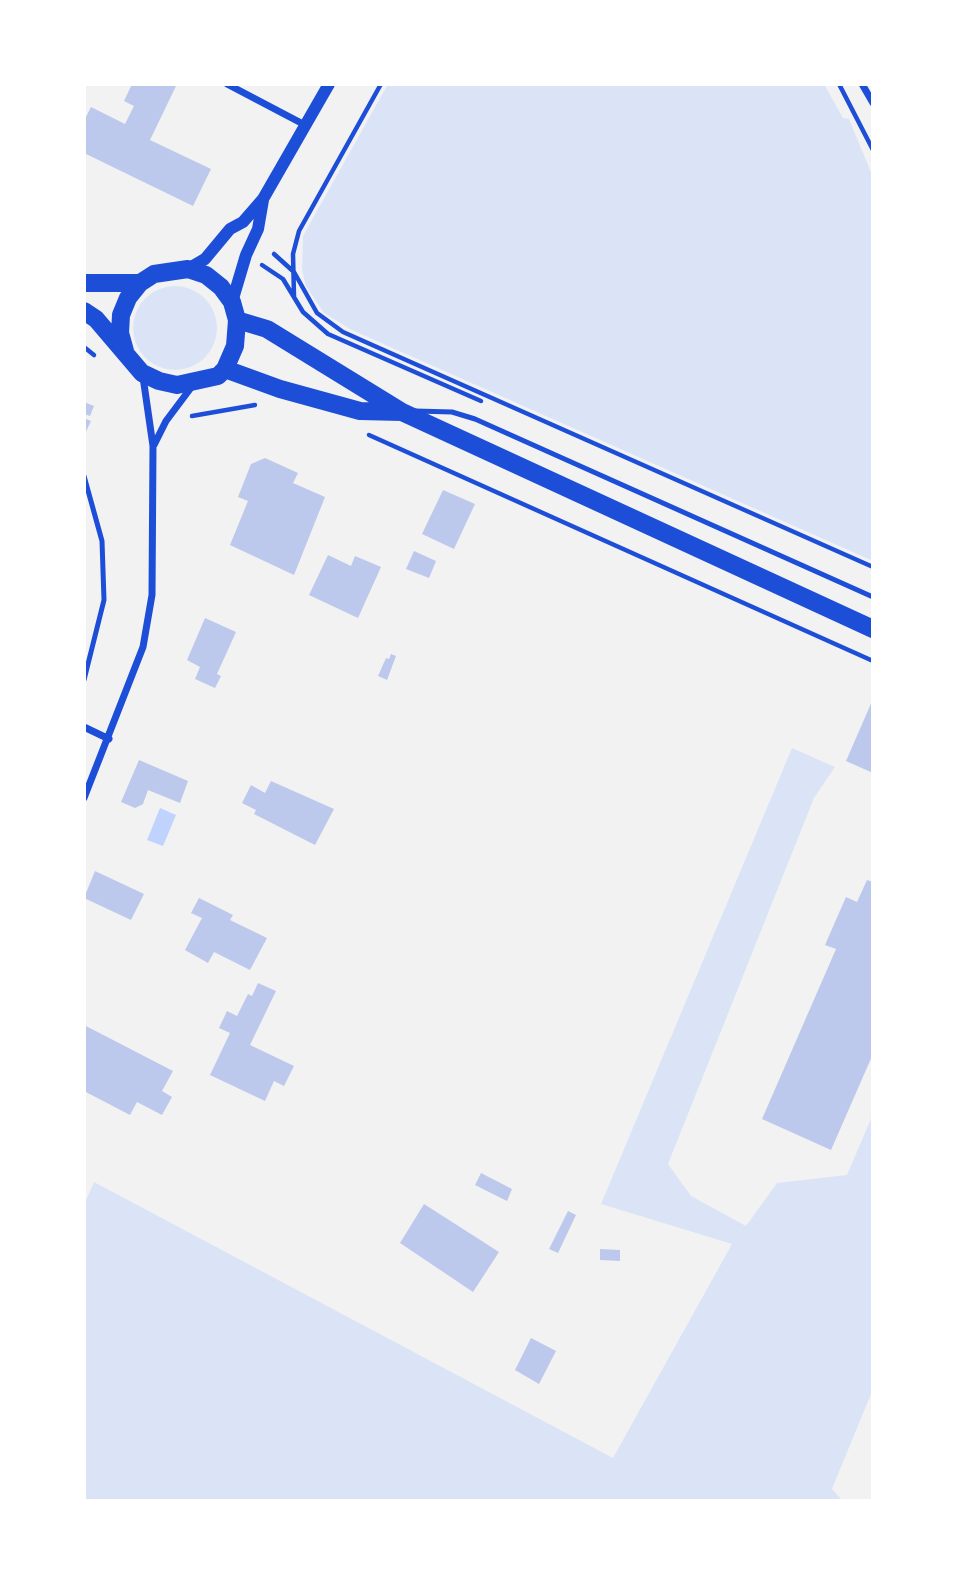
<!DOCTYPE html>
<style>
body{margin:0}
#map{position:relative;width:957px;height:1585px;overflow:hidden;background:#f2f2f2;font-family:"Archivo Narrow",sans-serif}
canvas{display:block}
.frame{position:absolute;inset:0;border:86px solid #fff;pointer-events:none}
</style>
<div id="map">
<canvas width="957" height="1585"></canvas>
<div class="frame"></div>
</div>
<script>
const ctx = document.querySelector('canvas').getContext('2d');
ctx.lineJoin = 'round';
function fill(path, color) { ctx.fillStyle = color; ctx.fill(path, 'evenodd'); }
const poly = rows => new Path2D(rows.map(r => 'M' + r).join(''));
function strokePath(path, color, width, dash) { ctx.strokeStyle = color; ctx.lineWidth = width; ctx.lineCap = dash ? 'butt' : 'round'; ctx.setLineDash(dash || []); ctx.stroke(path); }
const green = poly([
 [388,84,824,84,843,118,849,119,873,177,873,561,352,330,324,313,306,286,302,270,303,236],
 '133 328a42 42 0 1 1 84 0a42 42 0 1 1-84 0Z',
 [792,748,835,767,814,798,668,1164,691,1196,746,1226,777,1183,847,1175,873,1114,873,1389,832,1489,843,1501,84,1501,84,1205,94,1182,613,1458,732,1244,601,1204]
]);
const water = poly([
 [160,808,176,815,163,846,147,840]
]);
const building = poly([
 [132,84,177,84,150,140,211,169,193,206,84,153,84,121,91,107,125,124,134,106,124,101],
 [84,402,94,406,90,416,84,414],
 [84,418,91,421,84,436],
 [265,458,298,473,293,483,325,497,294,575,230,545,248,501,238,497,251,464],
 [443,490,475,504,454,549,422,534],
 [414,551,436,561,429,578,406,569],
 [328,555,351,566,355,556,381,567,358,618,309,595],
 [205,618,236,632,217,674,221,676,215,688,195,679,200,667,187,660],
 [391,654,396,656,387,680,378,676,386,658,389,659],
 [873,699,873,773,846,761],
 [139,760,188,781,180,803,148,790,143,804,135,808,121,802],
 [271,781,334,809,315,845,254,814,256,810,242,803,251,785,265,793],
 [95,871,144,894,131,920,84,898],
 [867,880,873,882,873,1054,831,1150,762,1119,836,949,825,945,846,897,857,902],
 [199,898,233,915,230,920,267,938,250,970,214,952,208,963,185,950,202,918,191,913],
 [258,983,276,991,250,1045,294,1066,284,1086,274,1081,265,1101,210,1075,230,1033,219,1028,227,1011,237,1016,248,994,252,996],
 [84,1025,173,1071,162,1091,172,1097,162,1115,137,1102,130,1115,84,1091],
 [481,1173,512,1189,507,1201,475,1185],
 [424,1204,499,1252,473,1292,400,1243],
 [568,1211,576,1215,558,1253,549,1249],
 [600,1249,620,1250,620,1261,600,1260],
 [531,1338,556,1351,539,1384,515,1370]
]);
const path = poly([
 [839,84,873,150],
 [274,254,294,272,317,313,343,332,873,567],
 [262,265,283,279,303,312,328,334,481,401],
 [294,296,293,254,299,231,381,84],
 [84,347,94,355],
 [192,416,255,405],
 [369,435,873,661]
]);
const service = poly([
 [415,411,452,412,475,419,873,597],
 [84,476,102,541,104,600,84,680]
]);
const minor = poly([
 [227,84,305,125],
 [862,84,873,103],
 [154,445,166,421,193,385],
 [84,727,109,739],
 [84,798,143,647,152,595,153,446,143,377]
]);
const tertiary = poly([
 [188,269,205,259,230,229,243,222,263,199,329,84],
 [232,302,246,255,258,229,263,200]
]);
const primary = poly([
 [84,283,140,283],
 [84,311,96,319,142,373,159,381,177,385,218,376,225,369,235,346,237,320,232,302,221,287,206,275,188,269,154,274,140,283,128,298,121,315,120,333,125,351],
 [237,320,267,329,402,412,873,629],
 [225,369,280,389,360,411,402,412]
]);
fill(green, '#dbe4f7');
fill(water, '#bfd3fe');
fill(building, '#bdc9ec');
strokePath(path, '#1d4ed8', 4.5);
strokePath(service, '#1d4ed8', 5);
strokePath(minor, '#1d4ed8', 7);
strokePath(tertiary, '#1d4ed8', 12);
strokePath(primary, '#1d4ed8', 18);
</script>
